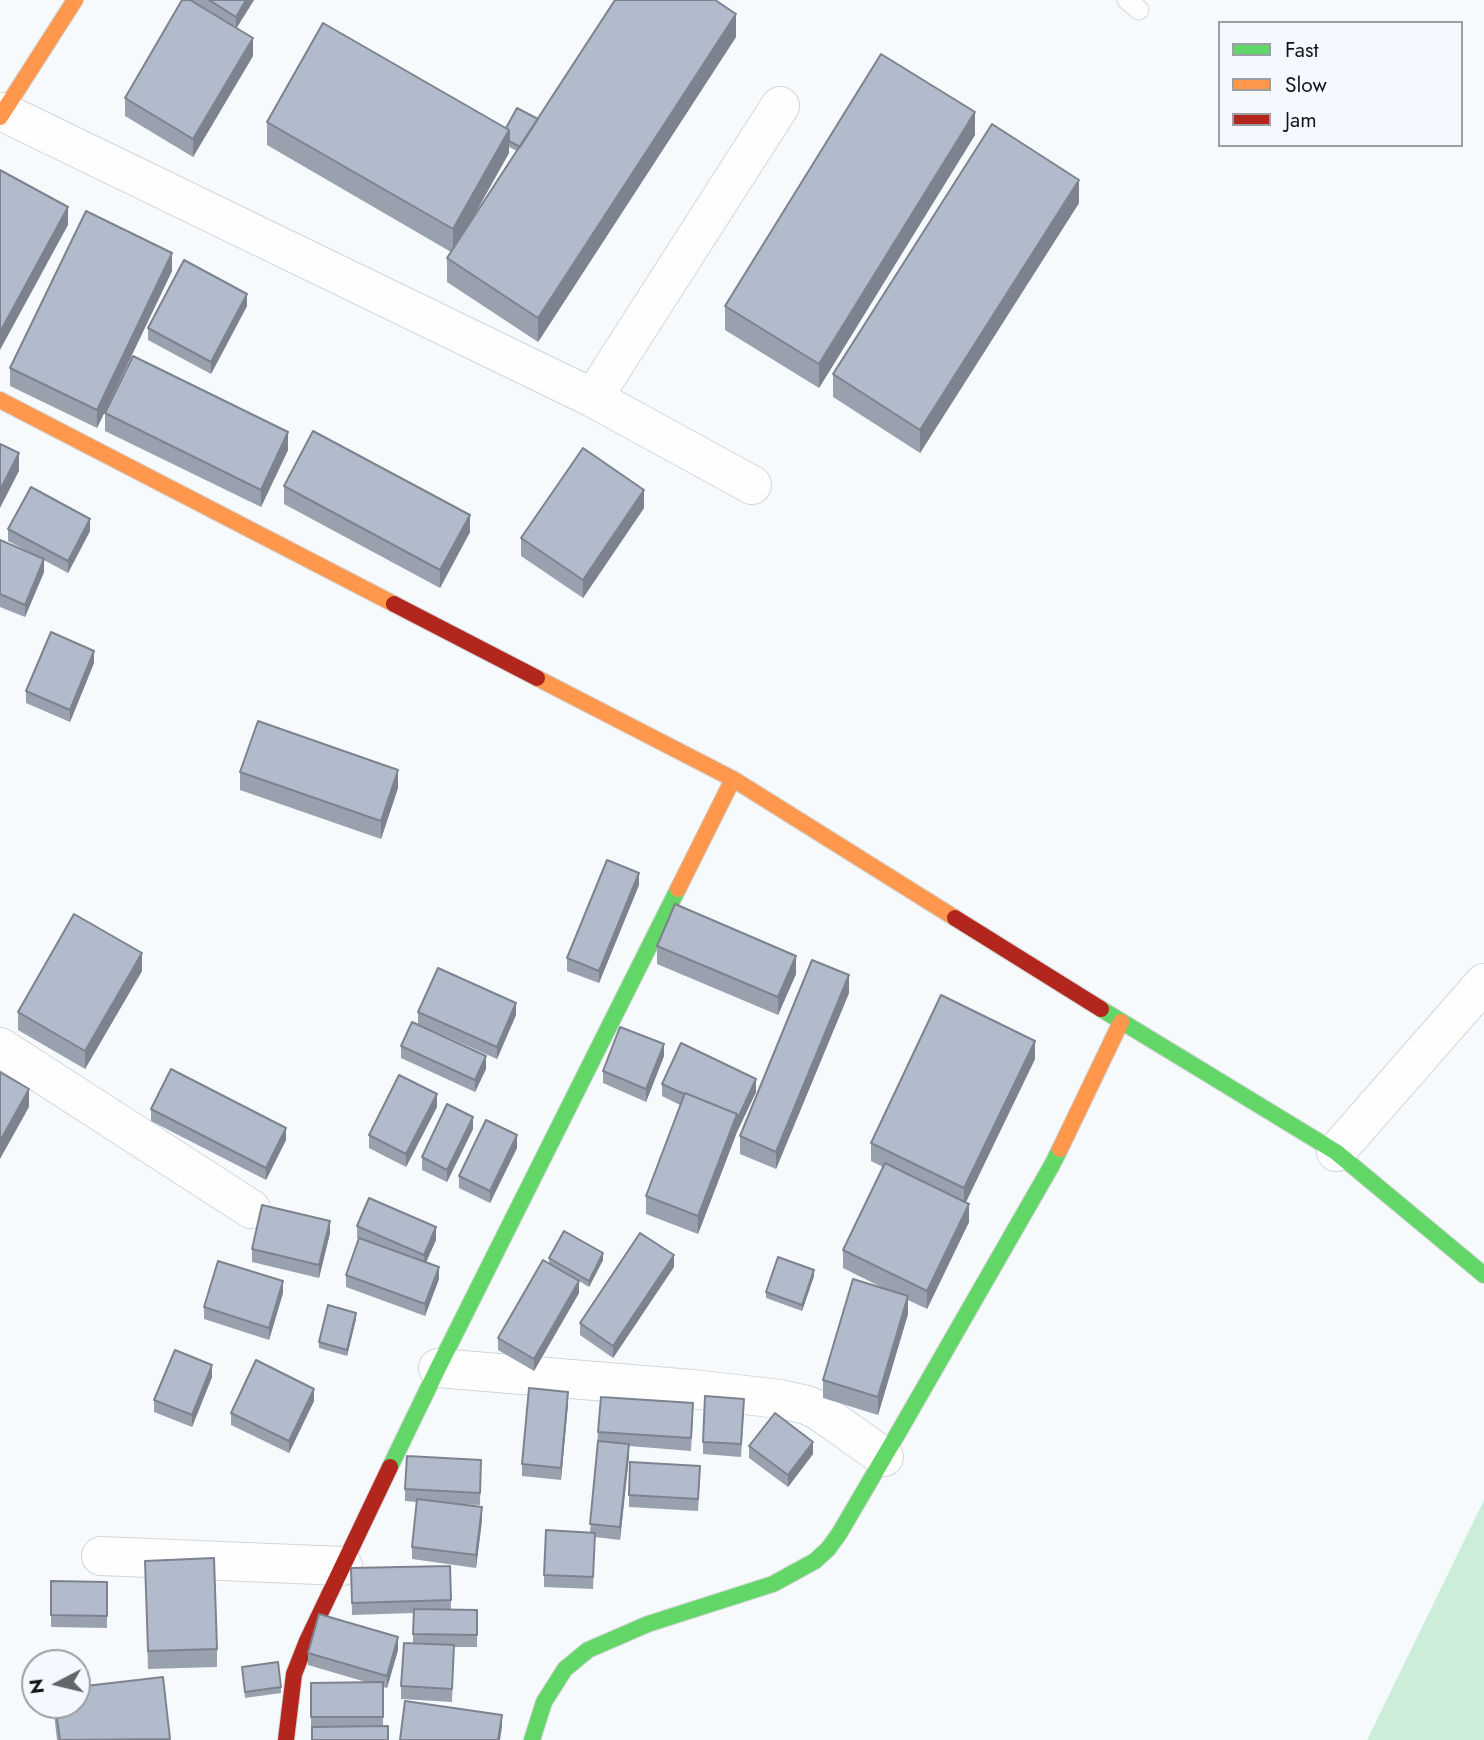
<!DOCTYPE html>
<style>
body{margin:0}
#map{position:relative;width:1484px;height:1740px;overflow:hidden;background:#f7fafd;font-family:Jost,sans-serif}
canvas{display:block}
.legend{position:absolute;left:1218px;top:21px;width:245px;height:126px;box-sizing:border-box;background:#f5f9ff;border:2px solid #9b9ea3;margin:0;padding:9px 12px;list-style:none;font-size:21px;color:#131518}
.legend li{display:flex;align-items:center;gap:14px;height:35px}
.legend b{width:35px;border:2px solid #9b9ea3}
.north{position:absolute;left:21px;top:1649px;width:70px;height:70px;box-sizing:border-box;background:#f5f9ff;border:2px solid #9b9ea3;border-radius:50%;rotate:263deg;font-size:19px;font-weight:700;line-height:28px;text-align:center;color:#131518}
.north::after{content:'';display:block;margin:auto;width:24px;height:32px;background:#636568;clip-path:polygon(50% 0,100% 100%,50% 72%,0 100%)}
</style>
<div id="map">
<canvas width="1484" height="1740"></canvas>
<ul class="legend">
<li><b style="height:9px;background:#63d668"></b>Fast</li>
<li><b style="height:9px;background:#ff974d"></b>Slow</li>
<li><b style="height:9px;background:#b3261e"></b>Jam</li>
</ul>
<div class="north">N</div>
</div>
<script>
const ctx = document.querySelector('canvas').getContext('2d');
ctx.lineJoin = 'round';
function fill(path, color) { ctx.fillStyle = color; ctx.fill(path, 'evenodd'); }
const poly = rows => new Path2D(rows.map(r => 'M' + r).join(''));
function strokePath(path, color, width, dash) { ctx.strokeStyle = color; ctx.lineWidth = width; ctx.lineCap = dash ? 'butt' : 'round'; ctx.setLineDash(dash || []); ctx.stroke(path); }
const green = poly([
 [1484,1500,1484,1740,1367,1740]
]);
const lane = poly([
 [1127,0,1139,10]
]);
const street = poly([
 [3,112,593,398,752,485],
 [593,398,780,106],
 [0,1047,251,1209],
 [1336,1152,1484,983],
 [438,1368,692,1389,780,1399,807,1405,819,1411,884,1457],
 [101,1556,343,1566]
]);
const fast = poly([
 [1101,1009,1336,1152,1484,1275],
 [390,1467,438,1368,678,889],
 [532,1740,544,1702,565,1669,588,1650,648,1624,773,1584,815,1561,828,1549,839,1534,901,1428,1052,1165,1060,1149]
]);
const slow = poly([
 [0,117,75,0],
 [0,400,394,604],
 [537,678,733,779,955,918],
 [678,889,733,779],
 [1060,1149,1121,1022]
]);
const jam = poly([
 [394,604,537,678],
 [955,918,1101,1009],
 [286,1740,294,1674,307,1641,390,1467]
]);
const wall = poly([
 [182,0,254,0,236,28,253,56,193,157,125,116,125,98],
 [736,37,538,342,447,282,447,258,451,252,267,145,267,122,506,128,538,119],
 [509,147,517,151,464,233,509,153],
 [975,135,819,388,725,330,725,306],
 [1079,203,920,453,833,397,833,374],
 [172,271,97,428,10,386,10,368],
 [247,306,211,374,148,340,148,328],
 [105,413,288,450,261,507,105,431],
 [284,486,470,532,440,588,284,504],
 [644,508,583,598,521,556,521,538],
 [8,529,90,531,68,573,44,560,44,572,25,617,0,607,0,540,37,556,8,541],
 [94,663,70,722,26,703,26,691],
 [240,772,398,788,381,839,240,790],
 [639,885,599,983,567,971,567,958],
 [657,946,796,974,778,1015,657,964],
 [142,971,85,1069,18,1030,18,1012],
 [849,993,776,1169,740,1154,740,1136],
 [418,1012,516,1015,497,1059,418,1024],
 [401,1046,486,1069,475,1092,401,1058],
 [664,1056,646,1102,603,1083,603,1071],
 [1035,1059,966,1202,969,1222,927,1309,908,1300,908,1314,878,1415,823,1398,823,1380,887,1290,843,1268,843,1250,883,1167,871,1161,871,1143],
 [662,1084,756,1092,737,1132,698,1234,646,1214,646,1196,680,1105,662,1096],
 [437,1107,406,1167,369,1148,369,1135],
 [151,1109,286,1140,266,1180,151,1121],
 [473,1129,447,1182,422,1170,422,1157],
 [517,1148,490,1203,459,1188,459,1176],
 [357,1226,436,1240,426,1262,439,1279,425,1316,346,1287,346,1275,359,1238,357,1238],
 [330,1233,319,1278,252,1262,252,1249],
 [549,1258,603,1260,589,1287,579,1281,579,1293,534,1371,498,1350,498,1338,549,1264],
 [674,1267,613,1358,580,1335,580,1323],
 [814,1276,802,1311,766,1298,766,1292],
 [283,1293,269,1340,204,1319,204,1307],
 [356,1319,347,1356,319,1348,319,1342],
 [212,1377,192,1427,154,1412,154,1400],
 [314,1401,289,1453,231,1425,231,1413],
 [568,1404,561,1480,522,1476,522,1464],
 [744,1411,741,1457,703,1454,703,1442],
 [693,1415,691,1451,629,1446,629,1456,620,1540,595,1537,593,1589,544,1587,544,1575,590,1533,598,1432],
 [749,1446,813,1454,788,1487,749,1458],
 [481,1460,480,1505,457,1504,482,1520,476,1568,412,1559,412,1547,417,1502,405,1501,405,1489],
 [700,1478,698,1511,629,1507,629,1495],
 [145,1561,217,1649,217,1667,148,1669],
 [450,1566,451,1609,477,1610,477,1647,454,1647,452,1702,401,1699,401,1686,413,1643,413,1613,352,1615,351,1568],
 [51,1581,107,1582,107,1628,51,1627],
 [398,1650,387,1688,383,1687,383,1726,311,1730,311,1683,366,1682,308,1665,308,1653],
 [242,1667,281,1687,281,1693,245,1698],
 [163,1677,170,1740,57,1740,53,1705,77,1705]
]);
const shadedWall = poly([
 [246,0,254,0,236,29,236,17],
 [736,14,736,37,538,342,538,318],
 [253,38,253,56,193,157,193,139],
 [975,112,975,135,819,388,819,364],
 [509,130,509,153,453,253,453,229],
 [1079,180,1079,203,920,453,920,430],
 [68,207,68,225,0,350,0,332],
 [172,253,172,271,97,428,97,410],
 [247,294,247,306,211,374,211,362],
 [288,432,288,450,261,507,261,490],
 [19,453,19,471,0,508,0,490],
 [644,490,644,508,583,598,583,580],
 [470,515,470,532,440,588,440,570],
 [90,519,90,531,68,573,68,561],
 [44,559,44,572,25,617,25,605],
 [94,651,94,663,70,722,70,710],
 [398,770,398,788,381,839,381,821],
 [639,873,639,885,599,983,599,971],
 [142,953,142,971,85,1069,85,1051],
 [796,956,796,974,778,1015,778,997],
 [849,975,849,993,776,1169,776,1152],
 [516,1003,516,1015,497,1059,497,1047],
 [1035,1041,1035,1059,964,1206,964,1188],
 [664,1044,664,1056,646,1102,646,1089],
 [486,1056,486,1069,475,1092,475,1080],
 [756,1079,756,1092,737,1132,698,1234,698,1216,737,1114],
 [29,1089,29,1107,0,1159,0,1141],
 [437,1094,437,1107,406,1167,406,1154],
 [473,1117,473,1129,447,1182,447,1170],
 [286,1128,286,1140,266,1180,266,1168],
 [517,1135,517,1148,490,1203,490,1191],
 [969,1204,969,1222,927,1309,927,1291],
 [330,1221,330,1233,319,1278,319,1265],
 [436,1227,436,1240,424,1267,424,1255],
 [603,1253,603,1260,589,1287,589,1281],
 [674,1255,674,1267,613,1358,613,1346],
 [439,1267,439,1279,425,1316,425,1304],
 [814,1270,814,1276,802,1311,802,1305],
 [283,1281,283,1293,269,1340,269,1328],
 [579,1281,579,1293,534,1371,534,1359],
 [908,1296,908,1314,878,1415,878,1397],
 [356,1313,356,1319,347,1356,347,1350],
 [212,1365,212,1377,192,1427,192,1415],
 [314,1389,314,1401,289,1453,289,1441],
 [568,1392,568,1404,561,1480,561,1468],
 [813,1442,813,1454,788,1487,788,1475],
 [629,1444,629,1456,620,1540,620,1527],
 [482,1507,482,1520,476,1568,476,1555],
 [398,1637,398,1650,387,1688,387,1676],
 [502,1715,502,1727,500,1740,498,1740]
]);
const building = poly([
 [182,0,190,0,253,38,193,139,125,98,182,0],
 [209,0,246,0,236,17,209,0],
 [615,0,715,0,736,14,538,318,447,258,615,0],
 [323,23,509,130,453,229,267,122,323,23],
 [881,54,975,112,819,364,725,306,881,54],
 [517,108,538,119,520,147,509,141,509,130,506,128,517,108],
 [992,124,1079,180,920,430,833,374,992,124],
 [0,170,68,207,0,332,0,170],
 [86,211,172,253,97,410,10,368,86,211],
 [184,260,247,294,211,362,148,328,184,260],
 [133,356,288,432,261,490,105,413,133,356],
 [313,431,470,515,440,570,284,486,313,431],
 [0,444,19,453,0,490,0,444],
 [583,448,644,490,583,580,521,538,583,448],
 [31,487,90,519,68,561,8,529,31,487],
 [0,540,44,559,25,605,0,594,0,540],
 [51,632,94,651,70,710,26,691,51,632],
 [258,721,398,770,381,821,240,772,258,721],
 [607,860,639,873,599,971,567,958,607,860],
 [675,904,796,956,778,997,657,946,675,904],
 [74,914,142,953,85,1051,18,1012,74,914],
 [812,960,849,975,776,1152,740,1136,812,960],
 [438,968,516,1003,497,1047,418,1012,438,968],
 [941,995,1035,1041,964,1188,871,1143,941,995],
 [412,1022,486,1056,475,1080,401,1046,412,1022],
 [620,1027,664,1044,646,1089,603,1071,620,1027],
 [681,1043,756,1079,737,1120,737,1114,685,1093,684,1094,662,1084,681,1043],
 [171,1069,286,1128,266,1168,151,1109,171,1069],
 [0,1072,29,1089,0,1141,0,1072],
 [399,1075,437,1094,406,1154,369,1135,399,1075],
 [685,1093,737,1114,698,1216,646,1196,685,1093],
 [447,1104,473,1117,447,1170,422,1157,447,1104],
 [486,1120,517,1135,490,1191,459,1176,486,1120],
 [885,1163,969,1204,927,1291,843,1250,885,1163],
 [369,1198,436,1227,424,1255,357,1226,369,1198],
 [262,1205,330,1221,319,1265,252,1249,262,1205],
 [564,1231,603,1253,589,1281,549,1258,564,1231],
 [640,1233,674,1255,613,1346,580,1323,640,1233],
 [359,1238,439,1267,425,1304,346,1275,359,1238],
 [778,1257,814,1270,802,1305,766,1292,778,1257],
 [543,1260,579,1281,534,1359,498,1338,543,1260],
 [218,1261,283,1281,269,1328,204,1307,218,1261],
 [853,1279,908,1296,878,1397,823,1380,853,1279],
 [328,1305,356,1313,347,1350,319,1342,328,1305],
 [175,1350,212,1365,192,1415,154,1400,175,1350],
 [256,1360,314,1389,289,1441,231,1413,256,1360],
 [529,1388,568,1392,561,1468,522,1464,529,1388],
 [705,1396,744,1399,741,1444,703,1442,705,1396],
 [601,1397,693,1403,691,1438,598,1432,601,1397],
 [775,1413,813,1442,788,1475,749,1446,775,1413],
 [598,1441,629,1444,620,1527,590,1524,598,1441],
 [407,1456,481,1460,480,1493,405,1489,407,1456],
 [630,1462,700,1466,698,1499,629,1495,630,1462],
 [417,1499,482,1507,476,1555,412,1547,417,1499],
 [546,1530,595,1533,593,1577,544,1575,546,1530],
 [214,1558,217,1649,148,1651,145,1561,214,1558],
 [450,1566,451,1600,352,1603,351,1568,450,1566],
 [51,1581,107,1582,107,1616,51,1615,51,1581],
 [414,1609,477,1610,477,1635,413,1634,414,1609],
 [319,1614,398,1637,387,1676,308,1653,319,1614],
 [404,1643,454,1645,452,1689,401,1686,404,1643],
 [278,1662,281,1687,245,1692,242,1667,278,1662],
 [163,1677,170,1739,60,1740,55,1705,77,1705,77,1687,163,1677],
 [383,1682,383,1717,311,1717,311,1683,383,1682],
 [405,1701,502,1715,498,1740,400,1740,405,1701],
 [388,1726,388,1740,312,1740,312,1727,388,1726]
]);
fill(green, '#cceed8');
strokePath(lane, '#d3d6d9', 21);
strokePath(street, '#d3d6d9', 40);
strokePath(fast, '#d3d6d9', 18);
strokePath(slow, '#d3d6d9', 18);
strokePath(jam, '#d3d6d9', 18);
strokePath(lane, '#fefeff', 19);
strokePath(street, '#fefeff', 38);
strokePath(fast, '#63d668', 16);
strokePath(slow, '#ff974d', 16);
strokePath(jam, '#b3261e', 16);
fill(wall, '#99a1af');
fill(shadedWall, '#7d838e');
fill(building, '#b2bbcb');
strokePath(building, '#7d838e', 2);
</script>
